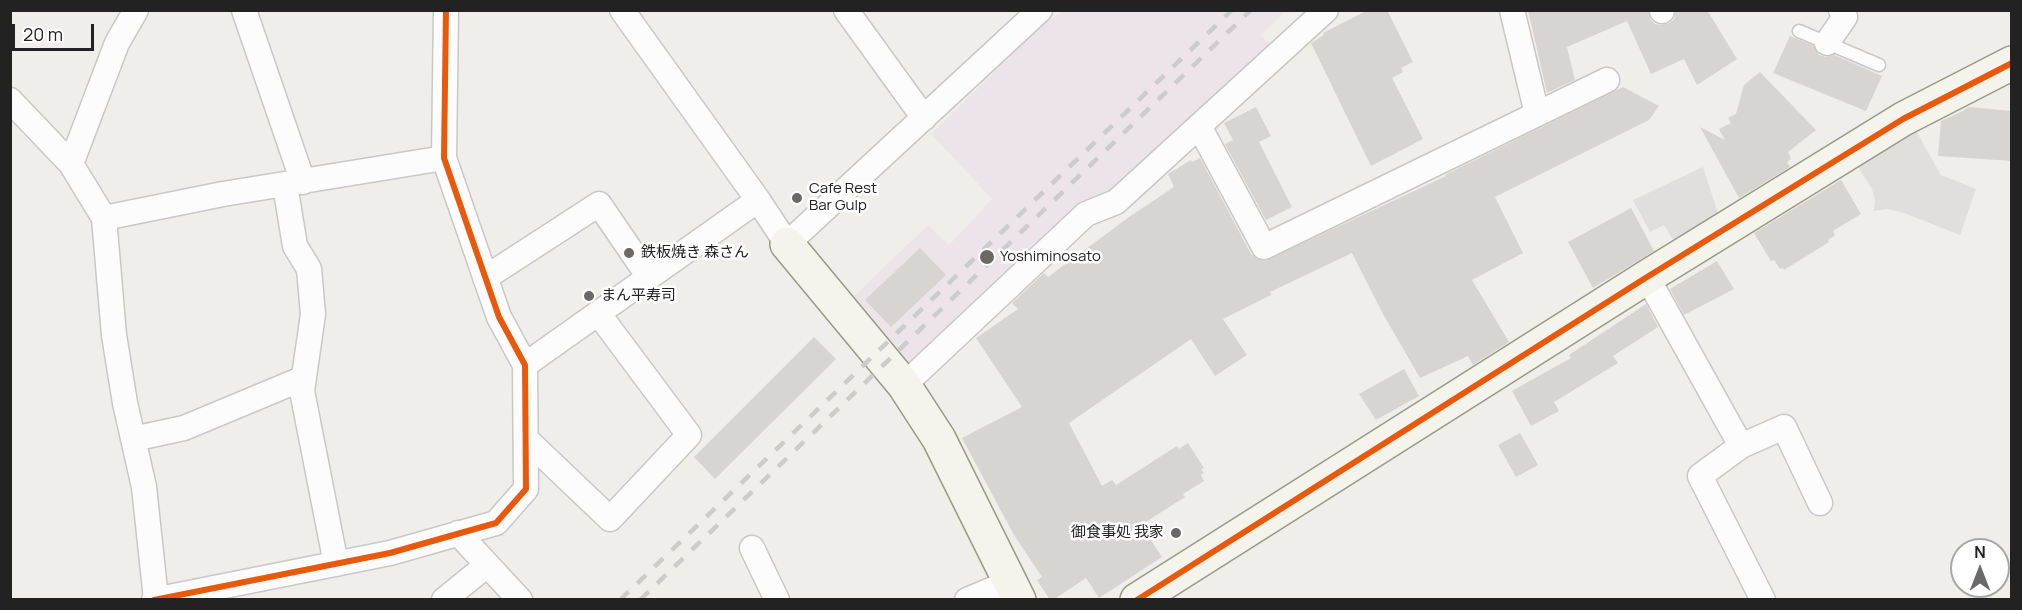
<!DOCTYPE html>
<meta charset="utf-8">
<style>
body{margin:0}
#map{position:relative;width:2022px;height:610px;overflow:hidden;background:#f0eeeb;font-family:Manrope,sans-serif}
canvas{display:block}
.frame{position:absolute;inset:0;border:12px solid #222;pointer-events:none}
.north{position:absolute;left:1950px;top:538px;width:60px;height:60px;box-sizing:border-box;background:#fff;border:2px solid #a7a7a7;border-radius:50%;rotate:0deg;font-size:16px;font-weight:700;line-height:24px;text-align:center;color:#222}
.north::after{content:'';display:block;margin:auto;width:21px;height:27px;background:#6a6968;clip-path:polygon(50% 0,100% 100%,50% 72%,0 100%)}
.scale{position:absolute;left:12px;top:24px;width:82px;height:27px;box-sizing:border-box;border:3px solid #222;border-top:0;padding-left:8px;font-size:18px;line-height:21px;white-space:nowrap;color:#222;-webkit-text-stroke:4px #fff;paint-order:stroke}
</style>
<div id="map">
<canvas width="2022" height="610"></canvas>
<div class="frame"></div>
<div class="north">N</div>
<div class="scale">20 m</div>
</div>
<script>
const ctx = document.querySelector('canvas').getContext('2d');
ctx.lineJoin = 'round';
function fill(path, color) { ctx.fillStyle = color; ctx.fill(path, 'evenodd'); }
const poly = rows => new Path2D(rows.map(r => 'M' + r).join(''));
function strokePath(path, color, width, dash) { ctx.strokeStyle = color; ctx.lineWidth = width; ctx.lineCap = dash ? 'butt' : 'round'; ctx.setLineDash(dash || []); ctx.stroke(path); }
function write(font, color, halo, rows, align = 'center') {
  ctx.font = font + ' Manrope,"Noto Sans JP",sans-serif'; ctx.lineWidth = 5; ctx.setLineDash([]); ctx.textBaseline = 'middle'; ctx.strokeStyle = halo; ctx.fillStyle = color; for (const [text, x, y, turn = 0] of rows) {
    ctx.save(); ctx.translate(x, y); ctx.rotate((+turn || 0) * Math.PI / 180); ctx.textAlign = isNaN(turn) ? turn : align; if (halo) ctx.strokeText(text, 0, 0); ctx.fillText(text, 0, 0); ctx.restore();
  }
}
const industrial = poly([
 [1063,11,1286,11,1261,35,1271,46,912,371,853,297,928,225,949,245,992,199,931,134,1041,26]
]);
const parking = poly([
 [1916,131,1941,175,1976,189,1960,235,1904,213,1887,209,1874,211,1875,201,1872,189,1858,167],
 [1703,167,1719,216,1675,243,1664,225,1650,232,1633,200]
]);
const building = poly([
 [1368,10,1387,10,1413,62,1401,68,1403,72,1392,78,1423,139,1371,166,1311,43,1324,35,1323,33],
 [1528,10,1648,10,1650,19,1655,24,1661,25,1670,23,1675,18,1676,10,1707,10,1737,59,1697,85,1684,59,1651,74,1627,21,1567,47,1575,80,1547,93],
 [1790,36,1814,46,1819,55,1826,57,1834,55,1882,76,1866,111,1773,73],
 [1760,72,1816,130,1788,152,1791,159,1787,162,1790,167,1739,198,1700,127,1725,140,1719,129,1731,123,1728,118,1736,114,1744,85],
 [1623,87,1659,106,1649,120,1495,197,1523,253,1472,280,1509,342,1473,365,1468,356,1420,378,1383,314,1352,253,1270,292,1271,295,1223,319,1247,355,1215,376,1191,339,1069,423,1102,486,1112,480,1116,485,1177,446,1179,449,1188,443,1204,468,1201,469,1204,473,1201,475,1204,481,1183,494,1185,497,1141,525,1162,557,1099,598,1086,578,1053,600,1050,600,1037,580,1042,577,1014,535,962,438,1022,407,976,338,1018,309,1012,303,1044,273,1048,277,1129,217,1174,187,1168,174,1191,160,1192,162,1200,158,1251,254,1257,259,1265,261,1446,176,1445,175],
 [1256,107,1271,136,1259,142,1292,207,1266,220,1225,144,1233,140,1224,123],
 [1968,107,2012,111,2012,161,1938,156,1941,121,1963,111],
 [1841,180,1861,214,1833,231,1835,235,1828,240,1829,242,1784,270,1783,268,1780,269,1774,260,1771,261,1754,233],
 [1631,208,1654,251,1593,288,1568,242],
 [920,248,946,275,891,327,865,300],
 [1717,261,1734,289,1684,315,1670,289],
 [1646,304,1658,327,1613,356,1618,363,1554,402,1559,411,1531,426,1512,391,1571,358,1569,355],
 [814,337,836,359,715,479,694,457],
 [1404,369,1419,396,1376,420,1359,394],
 [1520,433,1538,465,1516,477,1498,445]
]);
const lane = poly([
 [1799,31,1879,65]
]);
const street = poly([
 [244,10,303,182],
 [622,10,758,200,787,244,1040,10],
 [846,10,924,118],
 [1512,10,1537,114],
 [1662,11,1662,10],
 [1827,43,1845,17,1841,10],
 [10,100,71,164,104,218,114,335,125,403,144,487,156,599],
 [1199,126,1264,247,1607,80],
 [71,164,117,43,136,10],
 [285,185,295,246,309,269,313,314,302,391,336,564],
 [104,218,223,194,444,158],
 [1647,277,1741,446],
 [485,278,599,204,649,277],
 [525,365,758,200],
 [904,385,1086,214,1116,202,1326,10],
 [133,439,184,428,304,378],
 [526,439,610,519,689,435,598,313],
 [458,533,520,600],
 [752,548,777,600],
 [154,600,390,553,496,523,526,489,525,365,499,317,444,158,446,10],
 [444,600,487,565],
 [967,600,1010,582],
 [1763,600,1700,476,1741,446,1784,427,1820,503]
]);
const secondary = poly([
 [787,244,904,385,939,439,1019,600],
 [1137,600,1647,277,1903,119,2012,63]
]);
const rail = poly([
 [620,600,1232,10],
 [640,600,1251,10]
]);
const cycleway = poly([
 [154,600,390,553,496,523,526,489,525,365,499,317,444,158,446,10],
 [1137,600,1647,277,1903,119,2012,63]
]);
const markers = [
 [797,198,6,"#6a6968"],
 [629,253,6,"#6a6968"],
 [987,257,8,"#6a6968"],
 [589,296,6,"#6a6968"],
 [1176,533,6,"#6a6968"]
];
const poiNames = [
 ["Cafe Rest",809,189],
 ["Bar Gulp",809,206],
 ["鉄板焼き 森さん",641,253],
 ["Yoshiminosato",1000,257],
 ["まん平寿司",601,296],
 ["御食事処 我家",1164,533,"right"]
];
fill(industrial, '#ede4e9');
fill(parking, '#e0dfde');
fill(building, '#d7d4d2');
strokePath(lane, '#c9c8c7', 15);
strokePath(street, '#c9c8c7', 27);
strokePath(secondary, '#999a82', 36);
strokePath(lane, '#fdfcfc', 12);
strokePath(street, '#fdfcfc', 24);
strokePath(secondary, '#f4f4ed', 33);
strokePath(rail, '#ccc', 4.5, [12, 12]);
strokePath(cycleway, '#e8590c', 6);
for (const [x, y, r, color] of markers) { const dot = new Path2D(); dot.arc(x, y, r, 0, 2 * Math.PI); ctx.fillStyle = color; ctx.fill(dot); strokePath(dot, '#fff', 2); }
write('15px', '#222', '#fff', poiNames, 'left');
</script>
